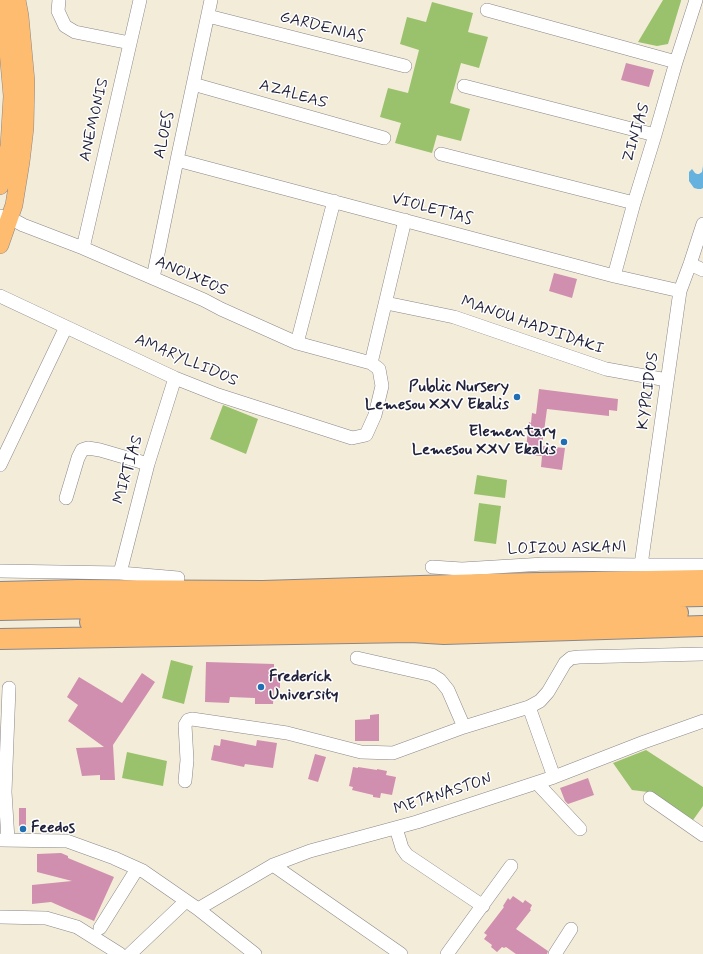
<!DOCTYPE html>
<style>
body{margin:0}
canvas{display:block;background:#f3ecd8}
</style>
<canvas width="703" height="954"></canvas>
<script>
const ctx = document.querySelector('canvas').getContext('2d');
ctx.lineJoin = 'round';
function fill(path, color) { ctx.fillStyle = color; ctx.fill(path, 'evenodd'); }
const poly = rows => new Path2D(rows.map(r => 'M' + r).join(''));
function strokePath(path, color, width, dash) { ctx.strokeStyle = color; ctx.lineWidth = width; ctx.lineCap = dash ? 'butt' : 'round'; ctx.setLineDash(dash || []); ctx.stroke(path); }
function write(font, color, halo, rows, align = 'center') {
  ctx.font = font + ' Mynerve,sans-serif'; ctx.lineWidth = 3; ctx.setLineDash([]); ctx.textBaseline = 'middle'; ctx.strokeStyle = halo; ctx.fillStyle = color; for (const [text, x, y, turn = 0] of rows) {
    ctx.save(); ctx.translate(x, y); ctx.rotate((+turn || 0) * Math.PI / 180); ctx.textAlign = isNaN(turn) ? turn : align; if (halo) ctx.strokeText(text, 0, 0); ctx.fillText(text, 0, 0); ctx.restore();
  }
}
const green = poly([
 [663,0,681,0,681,1,668,44,657,46,638,42],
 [432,2,473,13,468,32,488,37,479,68,461,63,450,103,470,109,461,141,437,135,432,153,395,143,401,123,380,117,388,88,408,93,419,50,400,44,407,17,426,22],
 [223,405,258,419,246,454,210,439],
 [477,475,507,480,505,498,474,494],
 [479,503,501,506,496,544,474,541],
 [171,660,193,666,184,704,162,698],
 [646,750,703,787,703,806,691,823,648,792,632,790,613,763],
 [127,752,167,761,163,786,122,778]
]);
const water = poly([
 [703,166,703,188,701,189,698,189,694,188,689,181,689,172,692,169,695,173,697,174,699,174,702,172]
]);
const building = poly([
 [626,63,654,70,649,87,621,80],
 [554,273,577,279,572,298,549,291],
 [539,389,618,399,617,411,609,410,609,416,547,409,542,446,565,448,562,470,541,467,542,456,528,455,529,449,526,448,529,422,531,423,532,413,536,414],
 [206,662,274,664,274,676,280,676,280,688,274,688,273,704,255,704,255,698,230,697,229,703,205,702],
 [142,673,155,682,113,745,115,780,100,780,100,775,82,776,76,748,104,747,68,721,78,705,67,697,79,677,122,703],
 [379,714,379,741,355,741,355,720,370,719,370,715],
 [221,739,256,746,257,740,277,743,273,768,245,764,244,767,211,760,214,745,220,746],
 [315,754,326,757,318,782,308,779],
 [353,767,358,768,358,767,377,770,377,769,387,771,386,775,396,777,392,795,381,793,380,798,373,797,373,795,352,790,353,787,349,786],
 [588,778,594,795,568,804,565,801,560,788],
 [19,808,26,808,26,832,19,832],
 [61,853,68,856,68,858,114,877,94,921,51,902,32,904,32,885,72,881,37,872,37,854],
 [513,896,523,903,525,900,532,905,530,909,531,910,516,929,548,951,547,954,516,954,506,947,504,948,502,947,497,952,491,947,492,945,484,939,487,935,484,933,504,907,503,906,508,898,510,900]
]);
const minor = poly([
 [59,0,58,11,65,26,75,32,130,43],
 [487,10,676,62],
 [208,16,405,66],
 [193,84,384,138],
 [464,86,655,135],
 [441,154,634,203],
 [177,160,614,276,680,291],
 [0,216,10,218,23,225,83,248,204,300,221,309,297,343,371,363],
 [83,248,140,0],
 [690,264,703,270],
 [614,276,634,203,655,135,676,62,696,0],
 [153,278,177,160,211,0],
 [0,296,175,378,218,395,352,438,366,435,375,415,382,386,379,369,371,363,405,220],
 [386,303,454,317,606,369,667,380],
 [297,343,334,201],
 [0,465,66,327],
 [66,498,78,458,82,450,88,448,100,450,148,464],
 [641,565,680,291,690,264,703,224],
 [432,567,462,569,544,564,641,565,703,565],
 [0,571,120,573,178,578],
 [120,573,148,464,175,378],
 [357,658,432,675,440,680,448,690,464,727],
 [529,707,554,777],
 [185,781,187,760,185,725,188,720,192,719,287,733,361,752,393,753,464,727,529,707,540,701,548,692,565,663,571,658,579,657,703,654],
 [537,783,580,829],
 [650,798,703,835],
 [396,828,402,848,407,855,483,906],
 [0,840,67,841,114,858,143,871,198,909,255,954],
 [8,840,5,792,9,688],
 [273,865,401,954],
 [198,909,273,865,310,851,417,822,554,777,644,742,703,721],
 [0,917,46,918,77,927,120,954],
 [100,928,137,869],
 [130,954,186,901],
 [447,954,511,866],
 [555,954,571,929]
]);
const major = poly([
 [0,186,9,146,12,96,5,17,2,0],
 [0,245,14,205,21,162,25,128,26,81,20,16,17,0]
]);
const highway = poly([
 [0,592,78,590,263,591,484,584,703,580],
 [0,610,703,596],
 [90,622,678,613],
 [0,639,411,632,444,634,703,626]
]);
const markers = [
 [517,397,4,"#1f6fb2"],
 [564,442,4,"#1f6fb2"],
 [261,687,4,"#1f6fb2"],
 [23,829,4,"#1f6fb2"]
];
const streetNames = [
 ["GARDENIAS",322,28,14],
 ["AZALEAS",293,95,16],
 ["ANEMONIS",95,120,-77],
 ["ZINIAS",637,133,-73],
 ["ALOES",165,135,-78],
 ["VIOLETTAS",432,210,15],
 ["ANOIXEOS",191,277,24],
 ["MANOU HADJIDAKI",532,326,19],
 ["AMARYLLIDOS",186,361,23],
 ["KYPRIDOS",649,391,-82],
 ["MIRTIAS",129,470,-74],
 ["LOIZOU ASKANI",567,549,-1],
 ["METANASTON",443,795,-18]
];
const poiNames = [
 ["Public Nursery",509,388],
 ["Lemesou XXV Ekalis",509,406],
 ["Elementary",556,433],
 ["Lemesou XXV Ekalis",556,451],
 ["Frederick",269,678,"left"],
 ["University",269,696,"left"],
 ["Feedos",31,829,"left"]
];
fill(green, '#9ac26d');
fill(water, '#66b2df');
fill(building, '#d18fb0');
strokePath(minor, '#8a878a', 14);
strokePath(major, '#8a878a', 18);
strokePath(highway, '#8a878a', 22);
strokePath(minor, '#fff', 13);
strokePath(major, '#fdbc70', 17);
strokePath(highway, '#fdbc70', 20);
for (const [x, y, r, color] of markers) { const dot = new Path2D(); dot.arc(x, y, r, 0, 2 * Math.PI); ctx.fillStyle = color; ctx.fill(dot); strokePath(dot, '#fff', 1.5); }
write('16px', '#22223b', '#fff', streetNames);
write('bold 16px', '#22223b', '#fff', poiNames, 'right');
</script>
